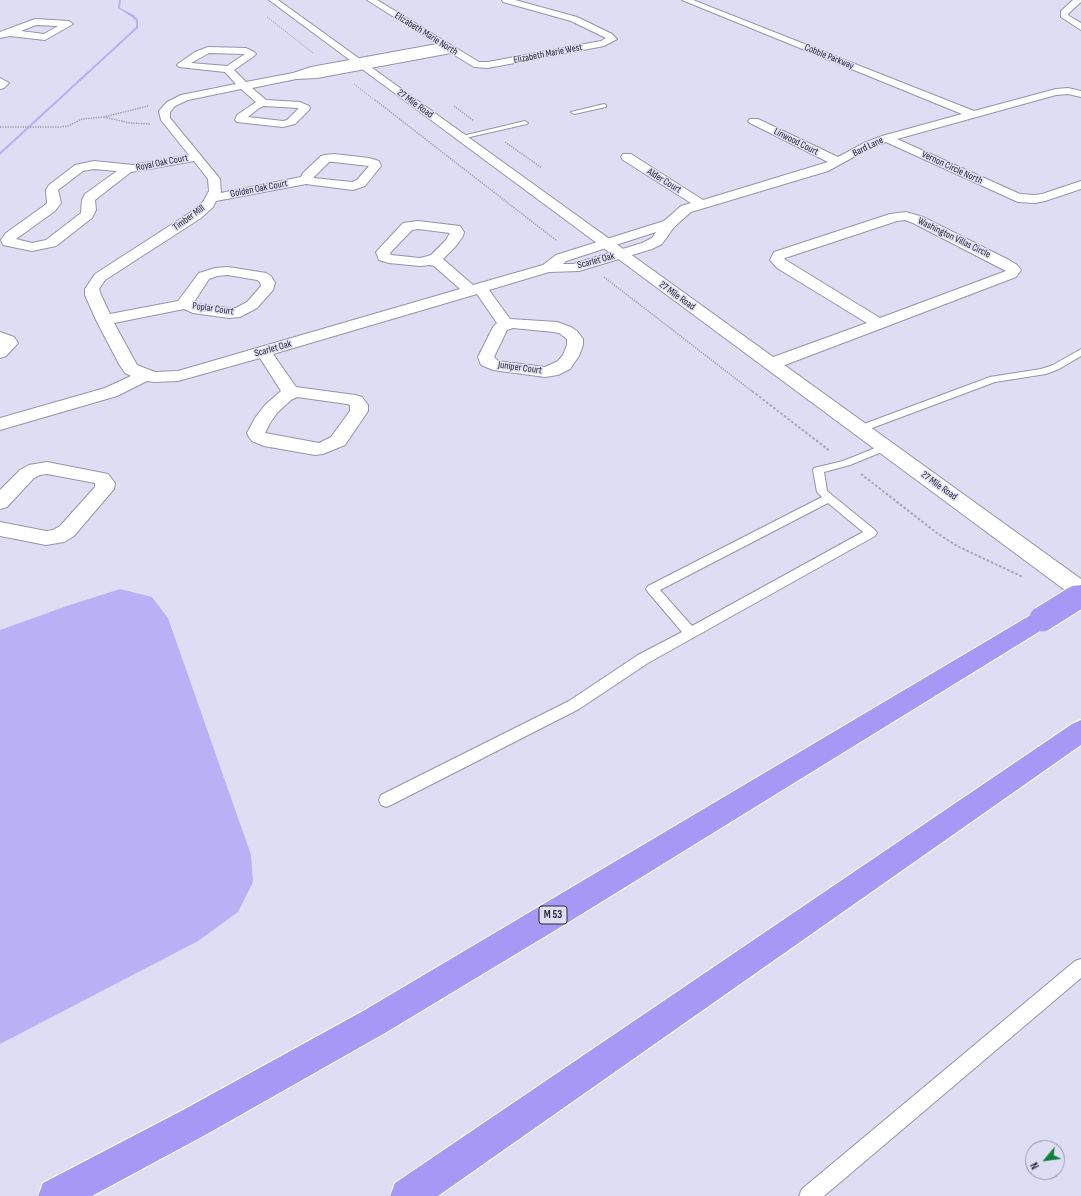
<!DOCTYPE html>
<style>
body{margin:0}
#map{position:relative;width:1081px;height:1196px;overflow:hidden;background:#dfddf4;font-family:"Sofia Sans Condensed",sans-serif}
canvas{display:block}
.north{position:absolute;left:1025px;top:1140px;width:40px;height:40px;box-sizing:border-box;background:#dfddf4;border:1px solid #9795a7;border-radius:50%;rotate:241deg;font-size:11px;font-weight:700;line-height:16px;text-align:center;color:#2b2a33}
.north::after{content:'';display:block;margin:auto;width:14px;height:18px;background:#0c823b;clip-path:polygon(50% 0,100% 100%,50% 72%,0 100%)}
</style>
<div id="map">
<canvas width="1081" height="1196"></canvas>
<div class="north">N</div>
</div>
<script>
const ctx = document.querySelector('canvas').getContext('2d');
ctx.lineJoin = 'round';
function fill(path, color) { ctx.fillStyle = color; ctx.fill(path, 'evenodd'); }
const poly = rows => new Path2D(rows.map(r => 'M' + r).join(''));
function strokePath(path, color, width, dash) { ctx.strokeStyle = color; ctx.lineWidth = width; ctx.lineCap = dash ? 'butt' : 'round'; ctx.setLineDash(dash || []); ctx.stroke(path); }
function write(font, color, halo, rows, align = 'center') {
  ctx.font = font + ' "Sofia Sans Condensed",sans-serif'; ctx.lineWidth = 3; ctx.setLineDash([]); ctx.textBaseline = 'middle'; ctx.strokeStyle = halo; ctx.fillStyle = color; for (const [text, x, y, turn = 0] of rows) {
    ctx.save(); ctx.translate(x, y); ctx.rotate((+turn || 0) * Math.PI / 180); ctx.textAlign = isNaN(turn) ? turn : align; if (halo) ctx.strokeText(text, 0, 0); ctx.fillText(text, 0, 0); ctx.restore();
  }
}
const water = poly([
 [120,589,152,597,168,618,251,855,253,882,238,912,198,941,0,1044,0,630,70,605]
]);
const stream = poly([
 [119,0,121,0,120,8,134,15,138,20,138,28,0,155,0,152,136,27,136,21,132,17,118,8,119,0]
]);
const pathFar2 = poly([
 [267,17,313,53],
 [354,84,376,101]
]);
const pathFar1 = poly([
 [375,100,557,241],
 [454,106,474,121],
 [104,117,130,123,150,124],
 [0,127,61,127,68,126,82,119,104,117,148,106],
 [505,142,542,168],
 [604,277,753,392]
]);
const path = poly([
 [752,391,830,451],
 [861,474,937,533,957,546,1023,577]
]);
const service = poly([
 [604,104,606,105,606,107,574,114,571,112,604,104],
 [525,121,528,123,527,124,461,139,458,137,525,121],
 [1081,349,1081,356,1059,369,1046,374,995,382,864,431,860,432,855,429,856,427,990,377,1041,369,1053,365,1081,349],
 [885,444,889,445,890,447,889,449,850,465,824,472,827,491,875,530,877,533,875,536,648,663,579,709,391,805,386,807,381,805,379,800,381,795,569,701,638,655,682,632,648,592,646,589,648,586,822,497,817,492,813,470,814,468,843,461,885,444],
 [828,503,863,532,692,626,660,590,828,503],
 [1081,959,1081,978,824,1196,799,1196,802,1189,1075,961,1081,959]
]);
const minor = poly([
 [367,0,377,0,479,62,488,62,601,41,606,38,571,21,503,2,502,0,515,0,577,17,612,34,617,39,604,46,488,68,474,67,451,53,317,78,296,79,252,88,266,100,300,102,309,106,310,108,309,110,295,124,283,127,237,122,235,120,237,115,256,102,241,89,188,100,175,106,170,112,170,118,220,179,221,193,301,177,303,173,321,156,325,155,334,154,369,158,379,161,381,166,365,186,353,190,306,184,216,201,213,207,201,218,105,280,99,289,101,295,110,314,178,301,199,273,215,268,228,267,266,273,271,276,275,283,273,290,257,308,240,317,229,318,193,313,184,309,114,323,137,365,155,372,178,371,460,289,434,266,430,265,420,266,389,263,379,260,376,252,403,223,418,221,460,226,464,232,463,236,456,246,443,259,473,285,543,265,556,255,664,221,681,206,691,203,623,160,621,157,623,154,631,154,703,200,828,162,750,123,748,121,750,119,758,119,838,157,864,143,882,136,962,114,682,0,693,0,974,111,1056,89,1068,88,1081,91,1081,97,1068,94,1056,95,897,139,1020,194,1035,195,1042,194,1081,181,1081,189,1045,201,1035,203,1018,202,886,142,872,147,828,171,691,212,674,227,662,244,652,249,579,271,549,272,489,290,510,319,557,322,571,327,577,331,583,339,583,345,579,356,570,369,558,375,545,377,493,370,481,365,478,357,493,327,497,323,477,294,273,354,296,387,355,395,362,397,368,405,368,411,345,445,323,454,315,455,264,446,252,441,249,437,247,433,255,418,265,405,281,391,260,358,178,381,155,382,147,381,117,396,0,430,0,418,105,388,131,376,125,373,119,364,96,320,85,295,85,289,95,274,191,212,203,202,209,191,208,179,194,161,131,172,95,200,96,210,92,218,56,246,32,251,3,245,1,240,6,233,45,205,47,203,46,190,49,185,75,165,94,161,133,165,189,155,161,120,159,111,167,102,181,95,236,84,225,72,179,67,177,65,179,63,195,52,208,47,246,48,254,52,256,54,254,56,234,70,246,82,293,73,311,67,437,44,367,0],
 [209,53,244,54,245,54,227,66,191,63,209,53],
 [264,106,298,108,298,109,287,120,283,121,248,117,259,108,264,106],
 [329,162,334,162,369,166,357,180,352,182,313,178,329,162],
 [94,169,117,171,85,194,82,200,81,213,46,240,32,243,16,239,55,211,61,203,58,190,83,171,94,169],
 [418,229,450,233,446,240,431,255,428,256,420,258,391,255,390,253,412,230,418,229],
 [656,232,652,238,642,243,573,264,563,264,566,261,656,232],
 [228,275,257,280,260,282,261,286,247,302,236,308,229,308,197,304,194,302,209,279,217,276,228,275],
 [513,328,554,332,559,333,567,339,567,345,563,355,558,361,545,367,498,361,494,357,507,330,513,328],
 [297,397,347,404,350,405,350,411,331,437,319,443,265,433,270,423,277,413,291,400,297,397],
 [1073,0,1081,0,1081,2,1068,14,1069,16,1081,23,1081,30,1061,17,1061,11,1073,0],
 [35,19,69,21,73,24,45,40,10,36,0,38,0,32,35,19],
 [36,25,58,26,44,34,21,31,36,25],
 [0,78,9,83,4,88,0,89,0,78],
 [906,212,923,217,1009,260,1017,265,1021,270,1016,277,885,327,777,368,771,369,765,368,763,364,765,360,867,323,777,268,770,260,774,252,890,214,906,212],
 [905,220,913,223,1006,271,880,318,784,259,785,258,897,221,905,220],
 [0,332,14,337,18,343,6,356,0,358,0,332],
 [47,462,108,474,115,483,114,489,74,536,64,542,46,545,0,536,0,522,46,531,53,530,60,526,95,487,95,483,47,474,40,475,34,478,7,507,0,509,0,490,20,470,29,465,47,462]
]);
const tertiary = poly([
 [269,0,278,0,1081,579,1081,598,1073,596,269,0]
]);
const motorway = poly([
 [1042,610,1050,613,1053,619,1050,625,564,925,385,1033,207,1134,92,1196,38,1196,43,1183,183,1110,363,1011,1034,613,1042,610],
 [1081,720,1081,745,438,1196,390,1196,395,1183,1072,724,1081,720]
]);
const motorwayBridgeFar1 = poly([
 [1075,599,1081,595]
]);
const motorwayBridge = poly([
 [1042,619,1076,598]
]);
const farStreetnames = [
 ["Elizabeth Marie North",426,34,32],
 ["Elizabeth Marie West",548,54,-11],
 ["Cobble Parkway",829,57,22],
 ["27 Mile Road",415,104,36],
 ["Linwood Court",796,142,27],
 ["Bard Lane",868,147,-26],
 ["Royal Oak Court",162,163,-11],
 ["Vernon Circle North",952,168,25],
 ["Alder Court",664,181,32],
 ["Golden Oak Court",259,189,-11],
 ["Timber Mill",189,218,-36],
 ["Washington Villas Circle",954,238,26],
 ["Scarlet Oak",596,261,-15],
 ["27 Mile Road",677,296,36],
 ["Poplar Court",213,309,8],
 ["Scarlet Oak",273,349,-16],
 ["Juniper Court",520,368,8],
 ["27 Mile Road",939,486,36]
];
const shields = [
 [553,915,28]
];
const shieldNames = [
 ["M 53",553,915]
];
fill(water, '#b9b0f6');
fill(stream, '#b9b0f6');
strokePath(service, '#9593a9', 2);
strokePath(minor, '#9593a9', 2);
strokePath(tertiary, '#9593a9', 2);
strokePath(motorway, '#fff', 2);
strokePath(pathFar2, '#a6a4b7', 1, [1.5, 1]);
strokePath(pathFar1, '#a6a4b7', 1.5, [1.5, 1]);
strokePath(path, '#a6a4b7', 2, [2.5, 2]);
fill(service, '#fff');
fill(minor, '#fff');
fill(tertiary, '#fff');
fill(motorway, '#a798f5');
strokePath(motorwayBridgeFar1, '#fff', 22, []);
strokePath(motorwayBridge, '#fff', 27, []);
strokePath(motorwayBridgeFar1, '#a798f5', 20);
strokePath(motorwayBridge, '#a798f5', 25);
write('10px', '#2b2a33', '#dfddf4', farStreetnames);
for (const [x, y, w] of shields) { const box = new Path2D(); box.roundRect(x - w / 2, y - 9, w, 18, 3); ctx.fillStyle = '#dfddf4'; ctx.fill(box); strokePath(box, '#2b2a33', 1); }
write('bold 11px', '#2b2a33', null, shieldNames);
</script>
